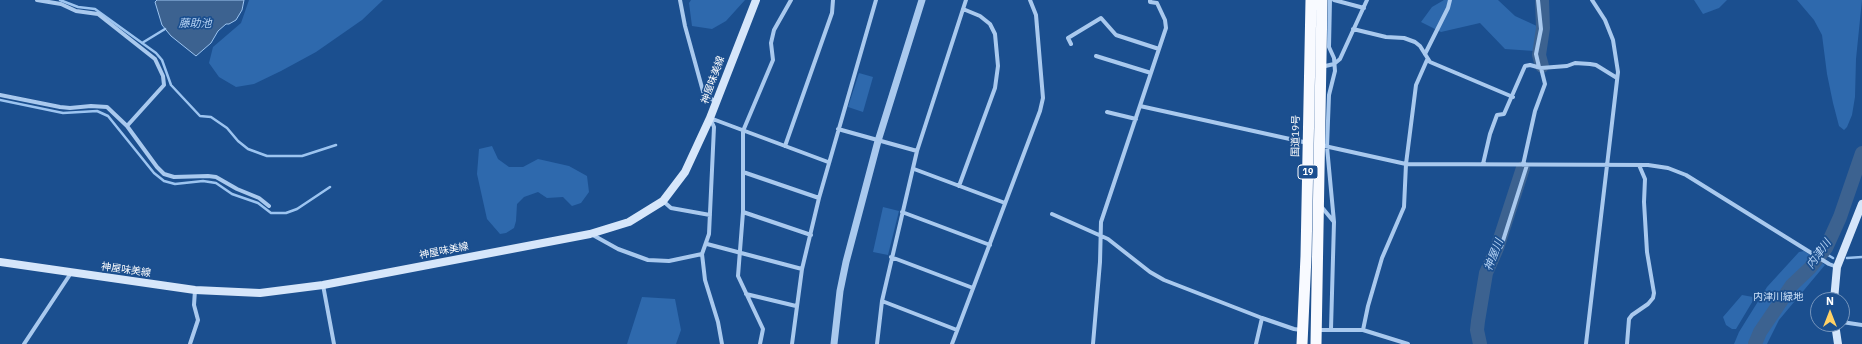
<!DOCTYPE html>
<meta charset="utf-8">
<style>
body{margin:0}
#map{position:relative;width:1862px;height:344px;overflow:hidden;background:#1b4f8f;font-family:"IBM Plex Sans",sans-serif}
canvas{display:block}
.north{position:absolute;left:1810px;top:292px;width:40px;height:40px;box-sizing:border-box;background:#1b4f8f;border:1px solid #7695bc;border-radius:50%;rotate:0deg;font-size:11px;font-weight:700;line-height:16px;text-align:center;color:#fff}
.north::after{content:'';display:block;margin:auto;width:14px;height:18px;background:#ffd166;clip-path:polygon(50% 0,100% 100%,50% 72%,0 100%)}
</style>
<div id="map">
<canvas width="1862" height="344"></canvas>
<div class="north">N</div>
</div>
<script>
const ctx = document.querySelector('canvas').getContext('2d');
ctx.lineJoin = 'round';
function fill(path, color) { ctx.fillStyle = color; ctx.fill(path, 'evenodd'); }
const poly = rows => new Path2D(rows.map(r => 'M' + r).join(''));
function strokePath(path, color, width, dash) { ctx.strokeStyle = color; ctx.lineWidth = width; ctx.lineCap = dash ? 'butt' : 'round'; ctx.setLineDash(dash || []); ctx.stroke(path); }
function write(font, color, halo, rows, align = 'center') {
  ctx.font = font + ' "IBM Plex Sans","Noto Sans JP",sans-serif'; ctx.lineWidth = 3.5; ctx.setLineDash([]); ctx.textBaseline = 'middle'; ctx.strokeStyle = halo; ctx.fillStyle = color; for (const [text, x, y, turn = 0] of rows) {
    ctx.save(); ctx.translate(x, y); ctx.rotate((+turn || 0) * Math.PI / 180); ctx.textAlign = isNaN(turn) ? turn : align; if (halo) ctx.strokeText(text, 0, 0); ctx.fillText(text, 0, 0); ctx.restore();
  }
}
const green = poly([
 [249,0,383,0,362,20,316,52,281,71,254,84,236,87,219,77,209,63,213,47,241,23],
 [691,0,745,0,726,21,712,29,692,26,689,3],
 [1444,0,1498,0,1515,16,1539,27,1534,51,1505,49,1480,23,1441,32,1421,22,1432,7],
 [1694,0,1727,0,1719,8,1703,14],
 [1797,0,1862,0,1856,59,1855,97,1852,115,1847,127,1844,130,1839,126,1833,103,1827,74,1822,35,1814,20],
 [859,73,873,77,863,112,848,107],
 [492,146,498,159,509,167,523,167,538,159,569,166,587,176,589,192,581,203,572,206,563,197,547,198,538,192,524,197,517,204,516,221,514,228,506,233,500,234,487,219,477,174,479,149],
 [883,207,899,211,888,255,873,252],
 [1804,251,1825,265,1779,320,1767,344,1734,344,1739,332,1767,287,1799,252],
 [1742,295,1753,297,1754,299,1736,329,1732,329,1726,325,1723,317],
 [642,297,675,299,681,330,676,344,627,344]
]);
const water = poly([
 [157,0,244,0,242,10,236,20,229,24,226,24,218,31,211,43,196,56,171,36,162,25,155,2,157,0]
]);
const stream = poly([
 [60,0,78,7,95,9,156,53,162,60,171,85,200,116,211,117,227,128,238,141,248,149,267,156,302,156,336,145],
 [142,43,165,29],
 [0,100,63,113,97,111,108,116,154,173,164,181,175,184,203,181,216,183,232,194,258,203,271,213,286,213,297,209,330,187],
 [1823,252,1833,258],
 [1847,258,1862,257]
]);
const river = poly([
 [1542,0,1543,28,1539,55,1542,66],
 [1480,344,1477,330,1478,321,1486,273,1497,248,1523,168],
 [1755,344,1760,332,1792,285,1810,268,1826,248,1840,217,1862,153]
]);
const minor = poly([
 [37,0,61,4,76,11,98,14,155,59,163,76,164,85,127,126],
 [680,0,685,26,704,95,715,101],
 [1330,0,1329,47,1334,58,1335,71,1329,95,1327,147,1334,222,1331,329],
 [1334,0,1364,8],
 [1538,0,1541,29,1536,54,1539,67],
 [1353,29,1386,37,1404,38,1415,42,1420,46,1430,62,1513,97],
 [1071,44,1068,38,1101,18,1116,35,1159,49],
 [1425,54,1448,8,1450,0],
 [1096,56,1151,73],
 [1321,67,1334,64,1340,59,1367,0],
 [0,95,60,107,70,108,91,106,107,107,127,126,157,167,164,174,174,177,208,176,216,177,237,189,259,198,269,206],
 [1140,106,1308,143],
 [1107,112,1136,119],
 [838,129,917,151],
 [1320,145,1406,164,1648,165,1668,168,1686,175,1829,264,1837,267],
 [785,146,832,13,833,0],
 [1483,164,1490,134,1497,115,1504,114,1525,66,1530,65,1541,68,1567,66,1575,63,1590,64,1596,65,1617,78],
 [1523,165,1535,111,1545,84,1541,68],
 [914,169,1005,203],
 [743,172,819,198],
 [959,186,995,88,998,66,995,34,990,24,980,16,963,9],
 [663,201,671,208,710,215],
 [1320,205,1334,222],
 [743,212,811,235],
 [902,212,990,245],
 [1052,214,1108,239,1150,272,1164,280,1262,318,1294,329,1301,330],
 [591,234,618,249,648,260,669,261,702,254],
 [707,244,802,269],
 [1501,247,1527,165],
 [891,257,973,288],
 [323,285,334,344],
 [746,294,796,306],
 [882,301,957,330],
 [1842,322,1862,325],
 [1317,330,1363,330,1408,344],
 [1363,330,1368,306,1382,258,1404,207,1406,164,1416,85,1427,60],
 [24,344,71,273],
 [190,344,198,320,194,305,195,290],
 [722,344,718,322,705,280,702,254,709,234,714,127,710,118,828,162],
 [760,344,763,329,738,276,743,212,743,131,773,60,771,43,774,30,791,0],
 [792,344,802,269,819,198,876,0],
 [877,344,882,301,917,151,966,0],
 [952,344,1040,111,1043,98,1036,15,1030,0],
 [1093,344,1100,262,1101,222,1166,28,1165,20,1157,3,1150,2,1150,0],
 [1256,344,1262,318],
 [1586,344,1618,72,1613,40,1605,20,1592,0],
 [1627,344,1629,319,1632,315,1648,304,1653,298,1654,293,1647,252,1644,202,1645,179,1639,165]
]);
const tertiary = poly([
 [834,344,840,291,846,262,878,141,922,0]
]);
const secondary = poly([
 [0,262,195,290,260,293,323,285,590,234,629,222,663,201,685,172,710,118,756,0],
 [1834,300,1837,267,1862,204],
 [1835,324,1838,344]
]);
const trunk = poly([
 [1302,344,1306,256,1311,0],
 [1316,344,1322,0]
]);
const shields = [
 [1308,172,20]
];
const shieldNames = [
 ["19",1308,172]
];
const streetNames = [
 ["神屋味美線",713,80,-70],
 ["国道19号",1296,136,-89],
 ["神屋味美線",444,251,-11],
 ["神屋味美線",126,270,8]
];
const parkNames = [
 ["内津川緑地",1778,297]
];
const waterNames = [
 ["藤助池",195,24],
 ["内津川",1819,254,-54],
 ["神屋川",1494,255,-69]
];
fill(green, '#2e69ad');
fill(water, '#3c6290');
strokePath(water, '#9cc4f0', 1);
strokePath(stream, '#9cc4f0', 2.5);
strokePath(river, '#3c6290', 14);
strokePath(minor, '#a9c9ee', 4);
strokePath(tertiary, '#a9c9ee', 7);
strokePath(secondary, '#d6e6fa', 8);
strokePath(trunk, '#f8faff', 11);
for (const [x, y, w] of shields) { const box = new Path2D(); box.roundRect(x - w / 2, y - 7, w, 14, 3); ctx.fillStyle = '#1b4f8f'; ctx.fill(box); strokePath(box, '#fff', 1); }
write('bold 9px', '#fff', null, shieldNames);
write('10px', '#fff', '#1b4f8f', streetNames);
write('10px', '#cfe3fa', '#1b4f8f', parkNames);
write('italic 11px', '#b5d3f5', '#1b4f8f', waterNames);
</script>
